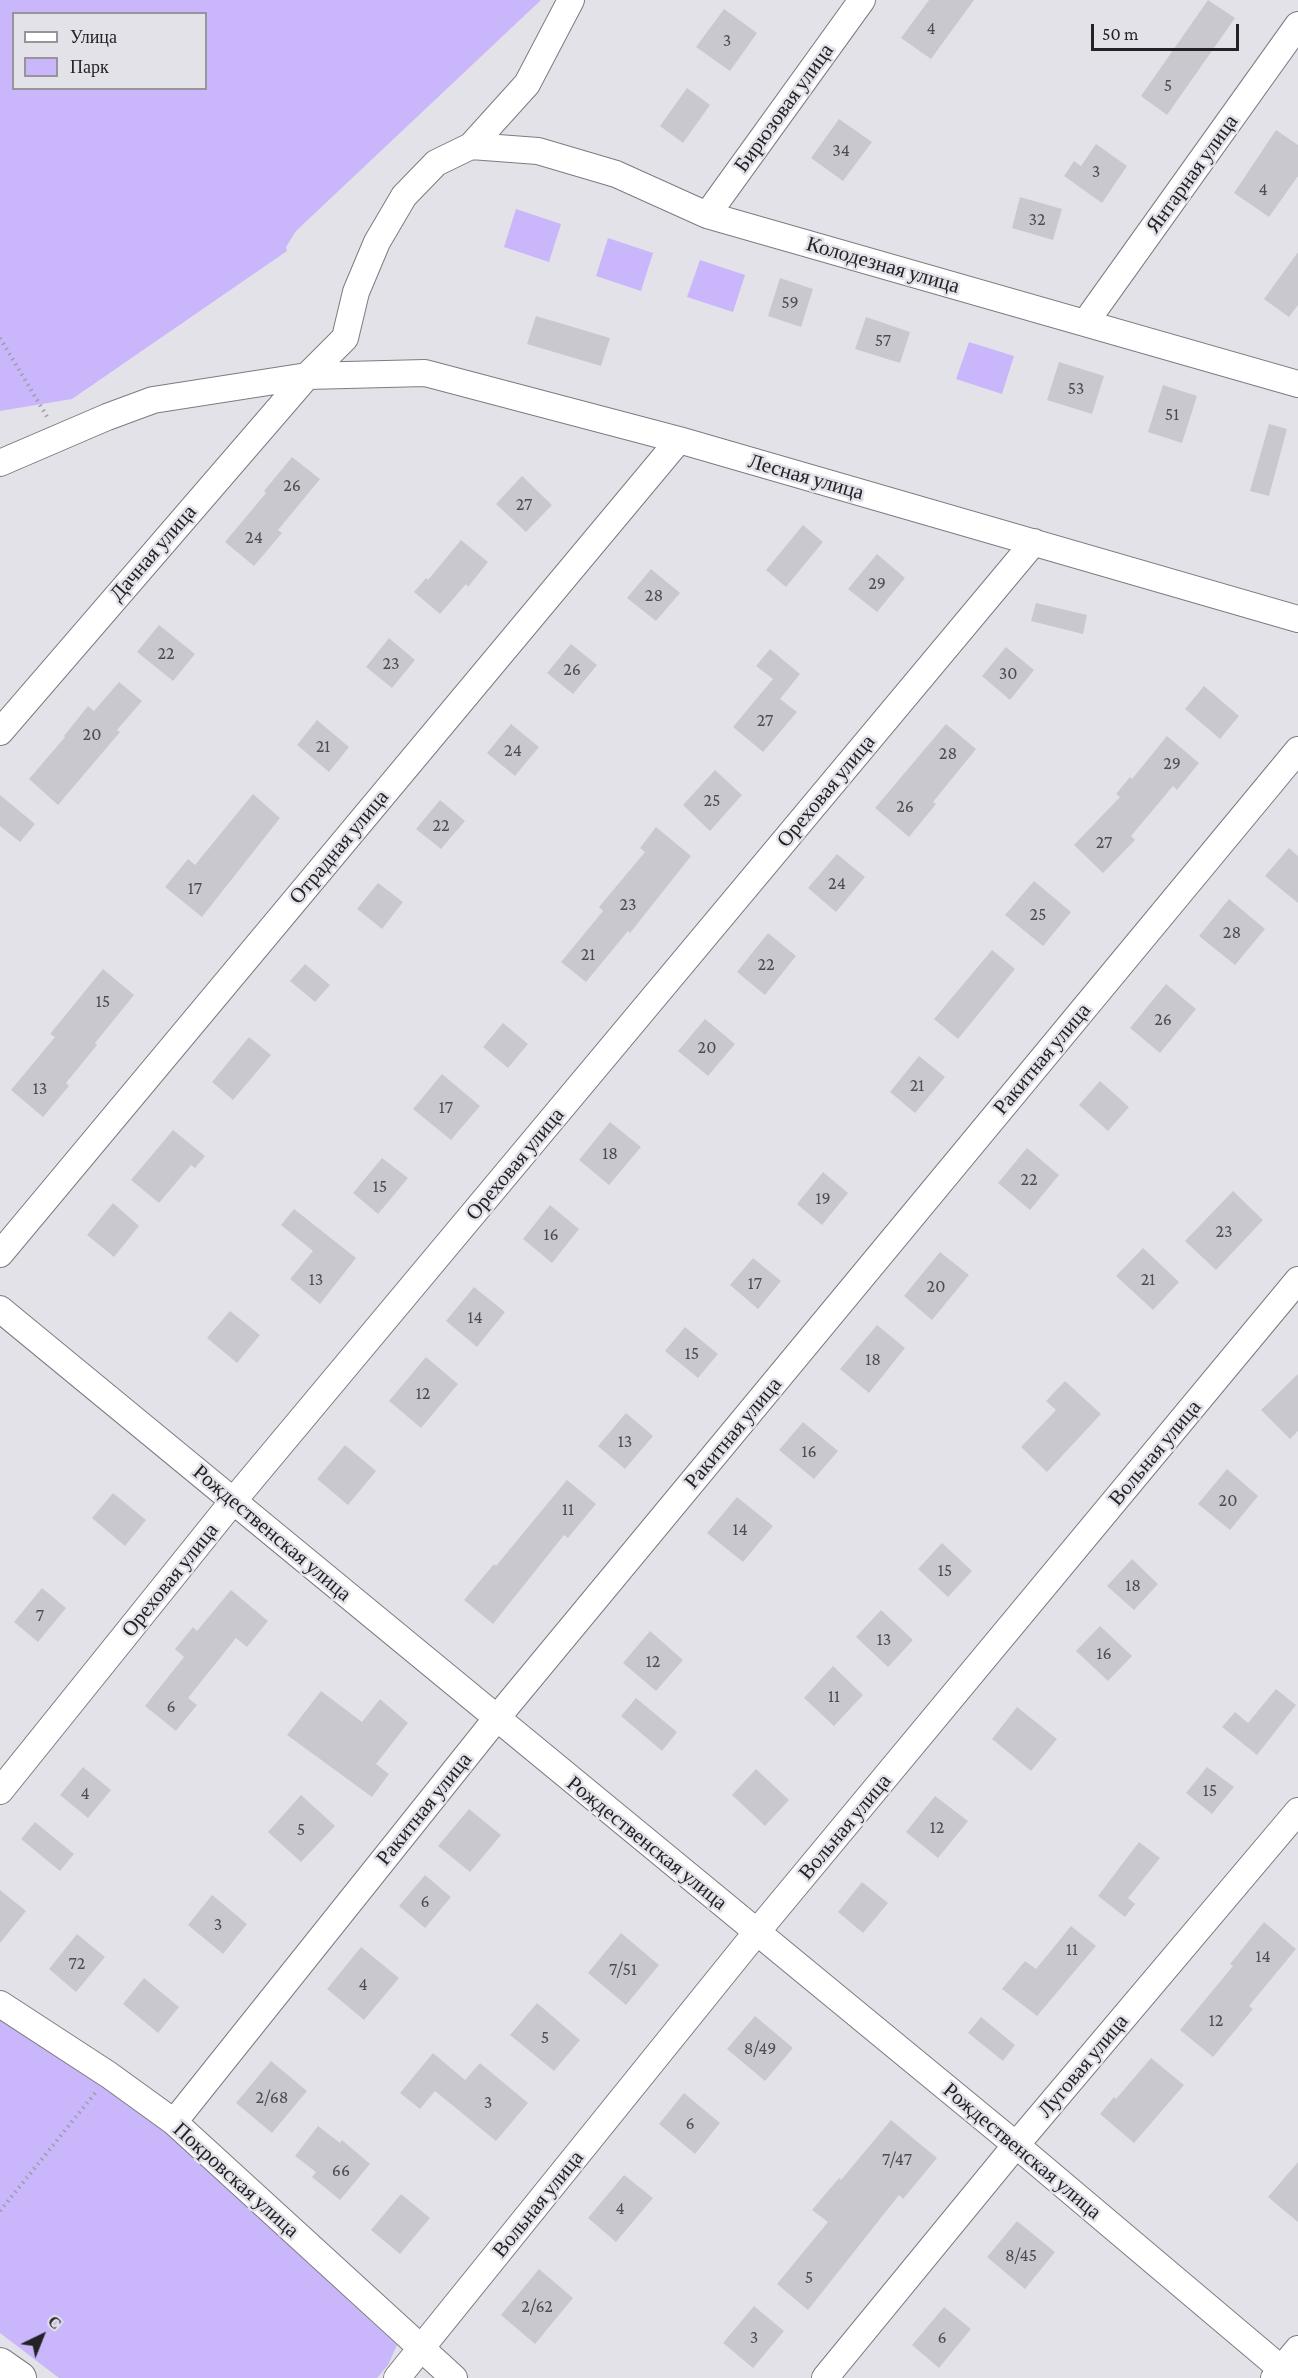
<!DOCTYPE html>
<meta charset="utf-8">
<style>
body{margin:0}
#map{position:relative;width:1298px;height:2378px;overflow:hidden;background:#e4e2e9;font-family:"Crimson Pro",serif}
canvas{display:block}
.legend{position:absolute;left:12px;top:12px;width:195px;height:78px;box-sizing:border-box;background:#e4e2e9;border:2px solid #97959b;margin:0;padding:8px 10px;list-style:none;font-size:18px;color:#232225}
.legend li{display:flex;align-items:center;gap:12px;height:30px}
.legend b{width:30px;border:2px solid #97959b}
.north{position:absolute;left:12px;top:2306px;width:60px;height:60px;-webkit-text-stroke:4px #e4e2e9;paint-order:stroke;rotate:43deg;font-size:16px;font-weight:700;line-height:24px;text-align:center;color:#232225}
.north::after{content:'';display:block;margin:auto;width:21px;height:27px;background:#232225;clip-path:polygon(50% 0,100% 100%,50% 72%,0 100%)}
.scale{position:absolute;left:1091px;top:24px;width:148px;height:27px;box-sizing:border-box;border:3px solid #232225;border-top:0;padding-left:8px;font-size:18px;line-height:21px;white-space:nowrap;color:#232225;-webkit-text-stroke:4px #e4e2e9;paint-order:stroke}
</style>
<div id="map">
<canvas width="1298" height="2378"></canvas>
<ul class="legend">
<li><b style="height:8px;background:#fff"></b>Улица</li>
<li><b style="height:16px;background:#cab6fb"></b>Парк</li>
</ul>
<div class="north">С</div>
<div class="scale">50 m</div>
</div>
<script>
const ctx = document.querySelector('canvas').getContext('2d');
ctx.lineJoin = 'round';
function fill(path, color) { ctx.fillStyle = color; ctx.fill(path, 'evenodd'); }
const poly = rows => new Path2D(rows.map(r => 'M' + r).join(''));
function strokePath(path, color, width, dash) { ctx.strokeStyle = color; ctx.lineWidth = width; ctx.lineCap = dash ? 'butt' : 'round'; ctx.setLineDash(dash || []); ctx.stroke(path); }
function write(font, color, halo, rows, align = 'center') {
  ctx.font = font + ' "Crimson Pro",serif'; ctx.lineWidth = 5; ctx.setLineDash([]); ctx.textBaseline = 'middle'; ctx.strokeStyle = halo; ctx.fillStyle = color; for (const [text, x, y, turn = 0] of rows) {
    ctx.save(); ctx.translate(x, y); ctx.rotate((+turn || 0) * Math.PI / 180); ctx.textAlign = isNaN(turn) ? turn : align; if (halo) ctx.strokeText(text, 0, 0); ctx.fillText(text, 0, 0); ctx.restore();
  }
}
const green = poly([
 [0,0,541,0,296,231,286,247,287,251,72,399,0,411],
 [14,14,206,14,206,88,14,88],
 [516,209,561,224,549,262,504,247],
 [608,238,653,253,641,291,596,276],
 [700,260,745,275,733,312,687,297],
 [969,342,1014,356,1002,394,956,379],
 [0,2017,93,2079,168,2134,397,2345,388,2365,377,2378,59,2378,0,2333]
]);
const building = poly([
 [929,0,974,0,931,59,901,38],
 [1208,0,1235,18,1167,115,1141,96],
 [724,9,757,33,730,71,696,47],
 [687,88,710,105,683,143,660,126],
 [839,119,872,142,843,181,811,158],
 [1276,130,1298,145,1298,176,1269,217,1234,193],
 [1096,144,1127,166,1102,203,1064,176,1074,161,1081,166],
 [1020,197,1062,209,1053,240,1012,228],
 [1298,252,1298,305,1289,317,1264,299],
 [780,278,813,289,801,327,768,316],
 [536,316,610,338,601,366,527,344],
 [866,317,910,332,900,363,855,349],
 [1059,362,1104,376,1092,414,1047,400],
 [1163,385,1197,396,1182,443,1148,432],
 [1269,424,1287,429,1269,496,1250,491],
 [292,457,320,479,278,530,282,533,254,566,225,542,266,493,264,491],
 [522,476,552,505,526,532,496,504],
 [803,525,823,542,786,587,766,570],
 [461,540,488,562,468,587,466,584,440,614,414,592,426,578,428,580],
 [877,554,905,578,877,612,848,589],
 [651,569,680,593,656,621,627,598],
 [1036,603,1087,615,1083,634,1031,621],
 [159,625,195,654,173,681,137,652],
 [389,638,415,660,392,688,366,667],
 [571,644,597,665,573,694,547,673],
 [1006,647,1034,670,1010,700,982,676],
 [770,649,800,674,780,699,797,712,763,752,733,727,773,679,756,666],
 [119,682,142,701,117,730,120,732,58,805,29,779,65,737,64,736,88,706,94,711],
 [1204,686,1239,716,1220,739,1185,709],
 [317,720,349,747,329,772,297,745],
 [511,724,539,747,515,776,487,753],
 [946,724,976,749,933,802,936,804,909,837,875,808],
 [1167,736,1199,763,1177,790,1173,786,1131,836,1135,840,1103,873,1074,845,1120,797,1116,794,1130,777,1132,779],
 [715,770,742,795,710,831,683,805],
 [253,794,280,818,202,917,165,887,188,859,195,865],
 [0,795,35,824,20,842,0,826],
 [440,800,465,821,441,849,416,829],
 [656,827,691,856,630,933,628,931,586,982,561,962,603,911,599,907,645,852,640,848],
 [1289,848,1298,856,1298,903,1265,876],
 [837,854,865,877,836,912,808,888],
 [1034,881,1071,912,1043,946,1005,915],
 [378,883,403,902,382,929,357,909],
 [1229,899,1265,929,1235,965,1199,936],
 [768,933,796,956,765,995,737,972],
 [992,950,1015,969,958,1039,934,1019],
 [305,964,330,985,315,1002,290,981],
 [103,969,134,995,95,1043,97,1045,66,1083,69,1086,43,1117,11,1090,55,1037,50,1034],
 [1166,984,1196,1009,1160,1053,1130,1028],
 [705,1019,735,1044,708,1076,678,1051],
 [503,1023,528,1044,508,1068,483,1047],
 [249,1037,271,1055,233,1100,212,1082],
 [919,1056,945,1077,915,1113,890,1092],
 [442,1074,480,1106,451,1140,413,1109],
 [1100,1081,1129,1107,1108,1131,1079,1105],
 [610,1122,641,1147,609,1185,579,1160],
 [173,1130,205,1156,195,1168,191,1165,159,1203,131,1180],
 [1027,1148,1059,1175,1030,1210,998,1183],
 [382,1158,408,1178,378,1214,353,1193],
 [823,1172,848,1193,822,1225,797,1204],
 [1233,1191,1263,1220,1216,1270,1185,1241],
 [113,1203,139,1226,114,1257,87,1235],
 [550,1205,579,1229,552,1263,523,1239],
 [294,1209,356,1258,320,1304,290,1279,313,1251,281,1225],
 [1143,1248,1179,1282,1153,1310,1116,1276],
 [940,1252,969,1275,932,1320,904,1296],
 [753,1258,781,1281,758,1309,730,1285],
 [474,1287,505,1312,477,1347,446,1321],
 [230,1311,260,1335,237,1363,207,1338],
 [877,1325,905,1348,869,1393,840,1369],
 [685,1327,718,1354,698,1378,665,1351],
 [426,1357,458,1384,421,1428,389,1401],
 [1298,1374,1298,1431,1290,1439,1261,1410],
 [1065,1381,1101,1414,1047,1472,1021,1447,1056,1410,1046,1401],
 [626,1413,653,1436,625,1469,598,1446],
 [803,1422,838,1451,814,1479,779,1450],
 [345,1445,376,1471,348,1505,317,1479],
 [1227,1469,1258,1496,1230,1530,1198,1504],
 [567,1480,596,1504,568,1538,564,1535,493,1624,464,1600,494,1564,496,1566],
 [113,1493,146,1520,125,1546,92,1518],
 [737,1497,773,1526,743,1562,707,1533],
 [942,1543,972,1571,948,1597,918,1569],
 [1132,1559,1158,1584,1134,1610,1107,1586],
 [42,1588,66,1608,38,1642,14,1622],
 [231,1590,268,1621,247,1647,236,1638,188,1698,197,1705,176,1731,145,1706,184,1657,175,1649,193,1627,197,1631],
 [881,1610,913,1640,888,1667,856,1637],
 [1100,1626,1132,1656,1108,1681,1076,1651],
 [650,1631,683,1660,656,1691,623,1663],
 [833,1666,863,1695,834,1726,804,1698],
 [1276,1689,1296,1705,1257,1755,1222,1727,1235,1712,1248,1723],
 [321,1691,362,1722,380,1699,408,1723,376,1764,389,1774,372,1797,287,1735],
 [636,1698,677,1732,662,1751,621,1716],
 [1017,1707,1057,1739,1031,1771,992,1739],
 [83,1767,111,1790,88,1818,60,1795],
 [1207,1767,1234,1787,1212,1814,1186,1793],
 [756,1769,789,1800,765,1826,732,1795],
 [301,1795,335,1826,301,1862,268,1832],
 [935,1796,968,1821,938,1858,906,1832],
 [469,1809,501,1835,470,1872,438,1846],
 [35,1822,74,1854,60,1871,21,1839],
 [1139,1842,1160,1858,1128,1898,1135,1904,1125,1917,1098,1896],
 [425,1875,451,1897,425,1928,399,1906],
 [862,1882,888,1903,863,1933,838,1912],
 [0,1890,26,1911,0,1943],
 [212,1895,247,1924,223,1954,188,1925],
 [1264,1922,1296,1949,1249,2006,1253,2009,1213,2057,1180,2030,1233,1966,1230,1964],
 [1071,1926,1096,1946,1037,2016,1002,1989,1025,1961,1036,1969],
 [621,1933,659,1965,626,2005,588,1973],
 [77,1934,105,1957,76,1992,49,1969],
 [361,1947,399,1978,364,2020,327,1989],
 [144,1978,179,2007,158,2033,123,2004],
 [537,2003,580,2040,554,2071,510,2035],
 [755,2016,793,2048,765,2081,727,2049],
 [981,2017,1015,2045,1003,2061,968,2033],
 [433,2053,465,2080,480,2063,528,2103,496,2141,435,2091,420,2109,400,2093],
 [1151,2058,1184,2085,1134,2143,1100,2114,1114,2097,1116,2099],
 [271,2061,307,2091,272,2133,236,2103],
 [684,2093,720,2123,695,2154,659,2124],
 [891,2120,937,2158,903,2199,899,2195,808,2310,777,2284,828,2222,812,2210,839,2178,841,2180],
 [318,2126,340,2143,342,2140,370,2164,340,2200,312,2177,316,2172,295,2156],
 [1298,2162,1298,2222,1268,2197],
 [624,2175,653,2198,616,2242,588,2218],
 [401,2194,430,2218,400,2254,371,2230],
 [1017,2221,1055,2252,1025,2289,987,2257],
 [539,2269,573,2298,535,2344,501,2315],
 [754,2306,784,2331,753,2368,723,2343],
 [944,2307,971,2329,939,2368,912,2345]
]);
const path = poly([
 [0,338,49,420],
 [0,2211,96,2092]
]);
const minor = poly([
 [471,146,538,151,616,174,707,215,1298,384],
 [707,215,862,0],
 [1085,323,1298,25],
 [0,463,107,417,153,400,307,376,425,373,679,440,1298,619],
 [0,732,307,376,345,338,356,292,377,242,404,196,436,163,471,146,527,84,571,0],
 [0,1254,679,440],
 [0,1309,1016,2145,1292,2378],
 [0,1791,234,1500,1034,542],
 [0,2004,109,2075,174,2122,454,2378],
 [174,2122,496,1719,1298,750],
 [397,2378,756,1933,1298,1280],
 [825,2378,1016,2145,1298,1811],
 [1274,2378,1298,2349]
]);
const major = poly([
 [0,2364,20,2378]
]);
const numberNames = [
 ["4",931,28],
 ["3",727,40],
 ["5",1168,85],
 ["34",841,150],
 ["3",1096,171],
 ["4",1263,189],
 ["32",1037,219],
 ["59",790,302],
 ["57",883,340],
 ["53",1076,388],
 ["51",1172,414],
 ["26",292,485],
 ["27",524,504],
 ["24",254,537],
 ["29",877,583],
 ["28",654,595],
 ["22",166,653],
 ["23",391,663],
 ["26",572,669],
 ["30",1008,673],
 ["27",765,720],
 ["20",92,734],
 ["21",323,746],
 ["24",513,750],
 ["28",948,753],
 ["29",1172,763],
 ["25",712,800],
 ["26",905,806],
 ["22",441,825],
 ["27",1104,842],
 ["24",837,883],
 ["17",195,888],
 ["23",628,904],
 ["25",1038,914],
 ["28",1232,932],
 ["21",588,954],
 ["22",766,964],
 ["15",103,1001],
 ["26",1163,1019],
 ["20",707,1047],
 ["21",917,1085],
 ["13",40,1088],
 ["17",446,1107],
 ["18",610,1153],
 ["22",1029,1179],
 ["15",380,1186],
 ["19",823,1198],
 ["23",1224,1231],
 ["16",551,1234],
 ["13",316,1279],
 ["21",1148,1279],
 ["17",755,1283],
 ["20",936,1286],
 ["14",475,1317],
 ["15",692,1353],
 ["18",873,1359],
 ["12",423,1393],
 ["13",625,1441],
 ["16",809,1451],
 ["20",1228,1500],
 ["11",568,1509],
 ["14",740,1529],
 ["15",945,1570],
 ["18",1133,1585],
 ["7",40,1615],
 ["13",884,1639],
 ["16",1104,1653],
 ["12",653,1661],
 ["11",834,1696],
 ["6",171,1706],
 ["15",1210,1790],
 ["4",85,1793],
 ["12",937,1827],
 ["5",301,1829],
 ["6",425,1901],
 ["3",218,1924],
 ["11",1072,1949],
 ["14",1263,1956],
 ["72",77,1963],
 ["7/51",623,1969],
 ["4",363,1984],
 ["12",1216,2020],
 ["5",545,2037],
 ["8/49",760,2048],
 ["2/68",272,2097],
 ["3",488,2102],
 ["6",690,2123],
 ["7/47",897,2159],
 ["66",341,2170],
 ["4",620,2208],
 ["8/45",1021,2255],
 ["5",809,2277],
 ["2/62",537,2306],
 ["3",754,2337],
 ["6",942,2337]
];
const streetNames = [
 ["Бирюзовая улица",784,108,-54],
 ["Янтарная улица",1192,174,-54],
 ["Колодезная улица",883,265,16],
 ["Лесная улица",806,477,16],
 ["Дачная улица",153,553,-49],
 ["Ореховая улица",826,791,-50],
 ["Отрадная улица",339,847,-50],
 ["Ракитная улица",1042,1059,-50],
 ["Ореховая улица",515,1164,-50],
 ["Ракитная улица",733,1433,-50],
 ["Вольная улица",1155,1453,-50],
 ["Рождественская улица",272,1533,40],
 ["Ореховая улица",170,1580,-51],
 ["Ракитная улица",424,1809,-51],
 ["Вольная улица",845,1827,-50],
 ["Рождественская улица",647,1843,39],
 ["Луговая улица",1083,2066,-50],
 ["Рождественская улица",1022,2151,40],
 ["Покровская улица",236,2180,42],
 ["Вольная улица",538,2204,-51]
];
fill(green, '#cab6fb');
fill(building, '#cac8cf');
strokePath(minor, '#7d7b82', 28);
strokePath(major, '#7d7b82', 34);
strokePath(path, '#9e9da2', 4, [1.5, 4.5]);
strokePath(minor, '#fff', 26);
strokePath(major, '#fff', 32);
write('18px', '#4d4c50', null, numberNames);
write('21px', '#232225', '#e4e2e9', streetNames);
</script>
